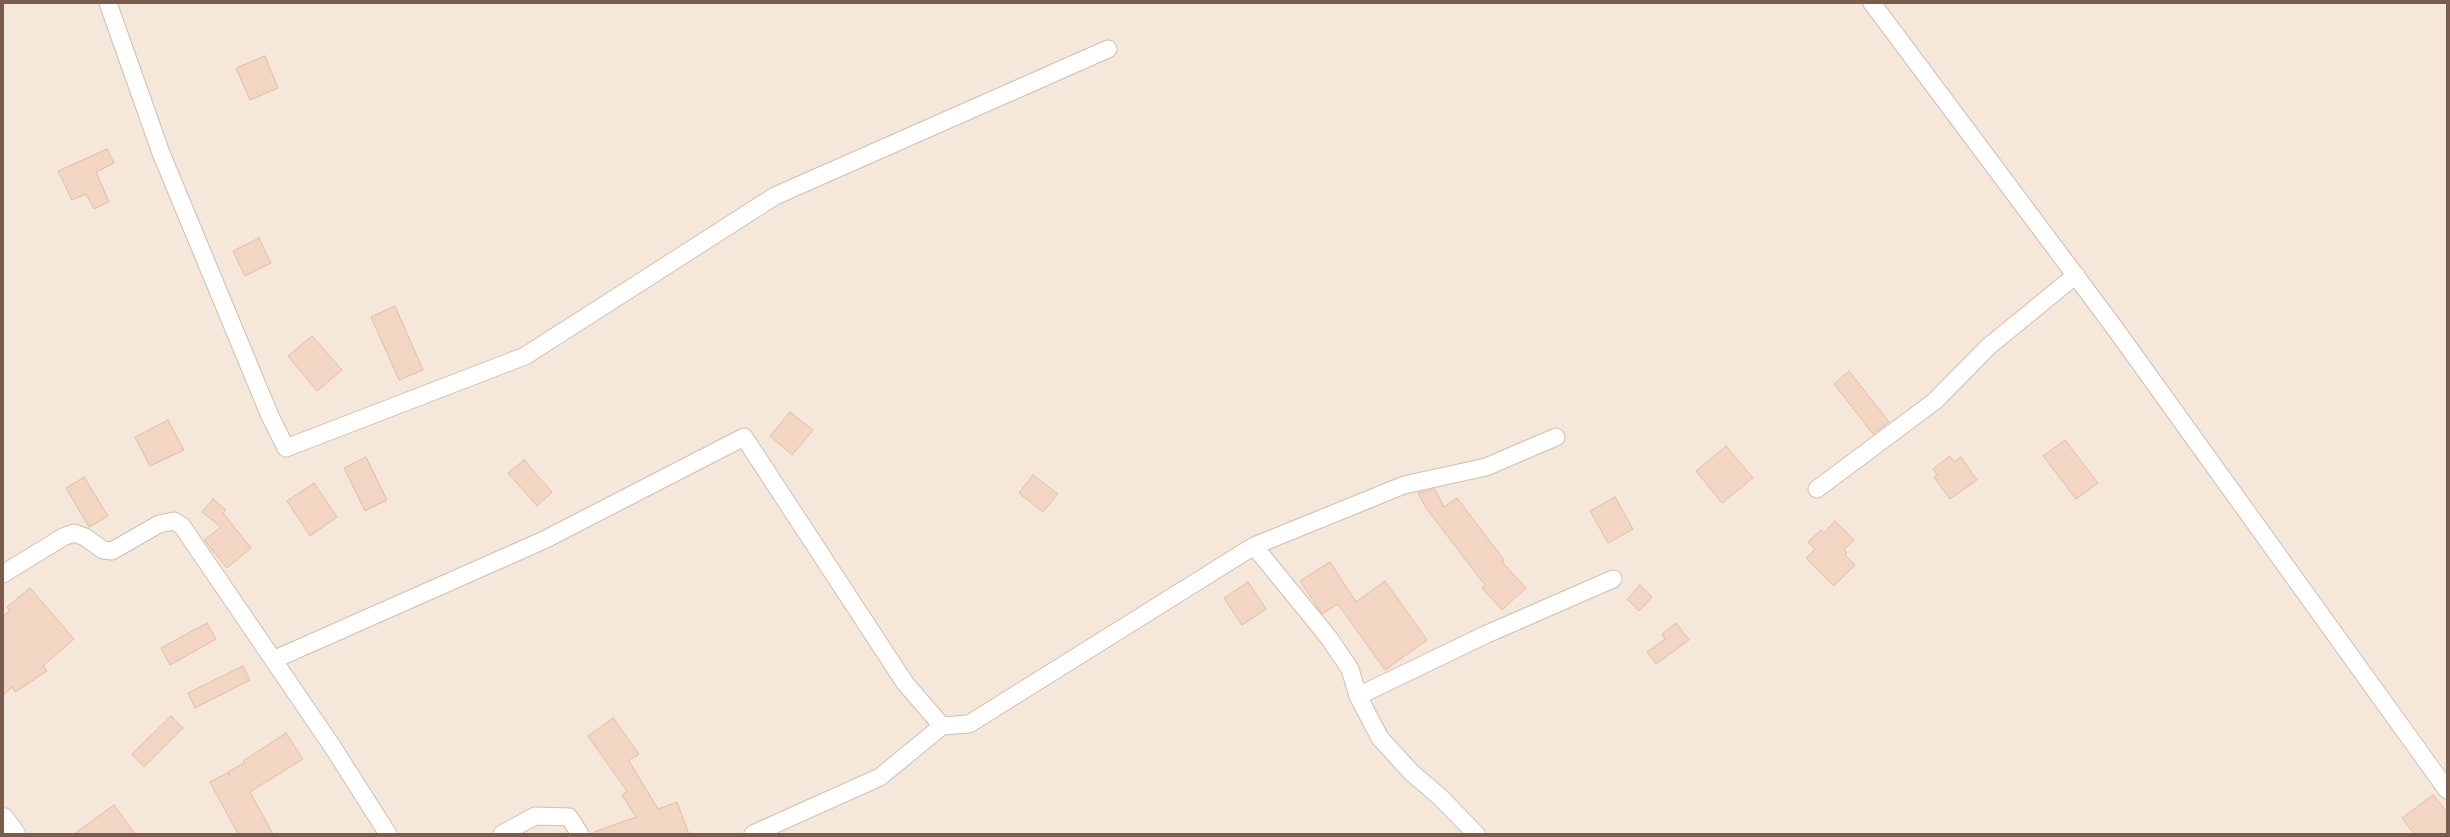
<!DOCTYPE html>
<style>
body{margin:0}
#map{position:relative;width:2450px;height:837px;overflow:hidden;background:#fdf6ec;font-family:"Nunito Sans",sans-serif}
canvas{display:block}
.frame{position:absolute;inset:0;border:4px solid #7a5c4d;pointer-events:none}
</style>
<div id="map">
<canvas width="2450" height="837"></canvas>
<div class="frame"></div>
</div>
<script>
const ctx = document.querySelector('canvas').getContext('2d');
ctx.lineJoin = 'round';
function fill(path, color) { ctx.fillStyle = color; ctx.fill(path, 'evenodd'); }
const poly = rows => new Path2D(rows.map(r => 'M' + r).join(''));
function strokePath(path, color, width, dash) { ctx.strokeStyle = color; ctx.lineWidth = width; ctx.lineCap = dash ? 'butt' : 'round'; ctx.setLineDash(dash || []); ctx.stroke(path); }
const residential = poly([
 [3,3,2447,3,2447,834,3,834]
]);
const building = poly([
 [265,56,278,88,250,100,236,68,265,56],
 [107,149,114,163,96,172,109,202,94,209,86,194,72,200,58,171,107,149],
 [259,238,271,263,245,276,233,251,259,238],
 [395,306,423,370,399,380,371,317,395,306],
 [312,336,342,370,317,391,288,356,312,336],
 [1849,371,1889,422,1873,434,1834,384,1849,371],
 [790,412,813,430,792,455,770,436,790,412],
 [168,420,184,450,150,466,135,437,168,420],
 [2065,440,2098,483,2076,499,2043,456,2065,440],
 [1726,446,1753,478,1722,503,1696,471,1726,446],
 [1950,456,1954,462,1961,457,1977,480,1950,499,1934,477,1937,475,1933,469,1950,456],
 [366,457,387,500,365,511,344,468,366,457],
 [524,460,552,492,537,506,508,473,524,460],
 [1033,475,1058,494,1043,512,1019,493,1033,475],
 [84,477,108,516,89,527,66,488,84,477],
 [314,483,337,517,310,536,287,501,314,483],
 [1435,489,1444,507,1457,498,1504,560,1502,562,1526,588,1502,610,1482,588,1485,585,1426,508,1418,493,1435,489],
 [1615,497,1633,529,1608,543,1590,511,1615,497],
 [213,499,226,510,223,513,251,548,227,568,204,540,221,527,202,512,213,499],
 [1835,521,1854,540,1844,550,1847,553,1845,555,1855,565,1834,586,1806,558,1815,549,1808,542,1821,530,1824,533,1835,521],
 [1330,562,1356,602,1385,581,1427,640,1385,670,1338,604,1322,614,1300,581,1330,562],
 [1248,582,1266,609,1242,625,1224,598,1248,582],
 [1640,585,1652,597,1639,611,1627,599,1640,585],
 [30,588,74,639,43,666,47,671,15,692,12,687,3,695,3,616,10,611,7,607,30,588],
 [207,623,216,639,170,665,161,648,207,623],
 [1676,623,1689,640,1656,664,1647,652,1665,639,1662,634,1676,623],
 [243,666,250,680,195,708,188,693,243,666],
 [171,716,183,728,144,767,132,754,171,716],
 [613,718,639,754,629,761,658,809,677,802,689,834,594,834,594,832,636,817,622,795,627,791,588,736,613,718],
 [286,733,303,759,250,792,273,834,238,834,210,782,227,773,230,776,228,772,244,763,243,761,286,733],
 [2433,795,2447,812,2447,834,2414,834,2402,818,2433,795],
 [114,805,135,834,74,834,114,805]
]);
const street = poly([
 [108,3,161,153,270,416,286,448,525,356,775,196,1108,49],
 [1872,3,2111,323,2447,790],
 [1817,489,1935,401,1988,347,2076,275],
 [1254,546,1329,638,1350,669,1358,696,1380,738,1411,772,1440,797,1476,834],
 [3,574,63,537,74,533,85,537,103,550,112,551,159,524,174,521,182,526,332,746,388,834],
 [273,660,544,540,744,437,905,683,942,726,969,724,1254,546,1404,485,1486,467,1556,437],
 [1358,696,1487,634,1613,579],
 [502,834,535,816,569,817,580,834],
 [753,834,880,777,942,726]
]);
const secondary = poly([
 [3,819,14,834]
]);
fill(residential, '#f5e8da');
fill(building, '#f3d5c3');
strokePath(building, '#e6bba3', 1);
strokePath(street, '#d1beb0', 19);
strokePath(secondary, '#d6c0b0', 24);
strokePath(street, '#fff', 17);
strokePath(secondary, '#fff', 22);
</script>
